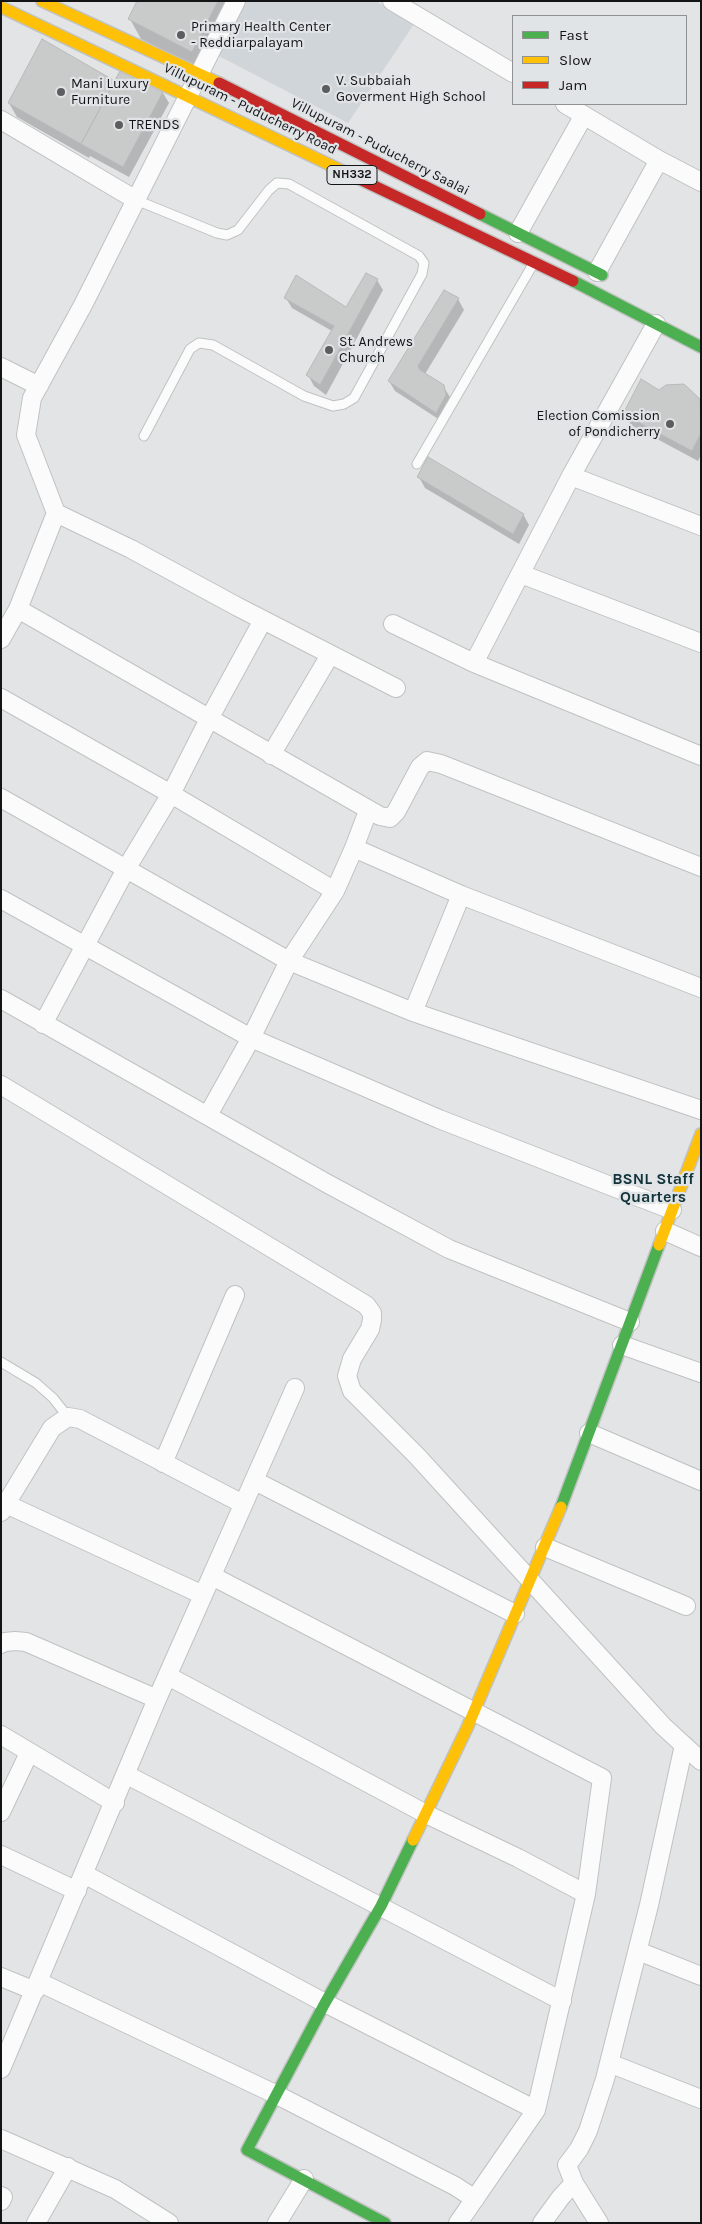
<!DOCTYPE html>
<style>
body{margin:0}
#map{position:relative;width:702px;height:2224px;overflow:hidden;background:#e2e4e5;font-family:Karla,sans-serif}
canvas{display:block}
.frame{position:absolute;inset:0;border:2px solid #131415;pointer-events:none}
.legend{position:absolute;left:512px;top:15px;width:175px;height:90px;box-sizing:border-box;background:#e1e4e6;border:1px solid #8f9192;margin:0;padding:6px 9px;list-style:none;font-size:15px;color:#131415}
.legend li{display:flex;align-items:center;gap:10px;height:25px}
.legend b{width:25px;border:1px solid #8f9192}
</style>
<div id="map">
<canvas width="702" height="2224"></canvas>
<div class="frame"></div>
<ul class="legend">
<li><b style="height:6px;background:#4caf50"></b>Fast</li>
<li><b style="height:6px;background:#ffc107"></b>Slow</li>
<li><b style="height:6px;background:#c62828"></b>Jam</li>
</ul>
</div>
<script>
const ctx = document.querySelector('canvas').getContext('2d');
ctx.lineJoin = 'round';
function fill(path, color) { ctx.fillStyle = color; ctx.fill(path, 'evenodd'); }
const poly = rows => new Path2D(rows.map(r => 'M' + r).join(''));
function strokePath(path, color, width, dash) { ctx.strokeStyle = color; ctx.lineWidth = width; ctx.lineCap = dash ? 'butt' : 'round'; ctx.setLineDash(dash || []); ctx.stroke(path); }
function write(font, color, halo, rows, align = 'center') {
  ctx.font = font + ' Karla,sans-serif'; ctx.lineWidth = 4.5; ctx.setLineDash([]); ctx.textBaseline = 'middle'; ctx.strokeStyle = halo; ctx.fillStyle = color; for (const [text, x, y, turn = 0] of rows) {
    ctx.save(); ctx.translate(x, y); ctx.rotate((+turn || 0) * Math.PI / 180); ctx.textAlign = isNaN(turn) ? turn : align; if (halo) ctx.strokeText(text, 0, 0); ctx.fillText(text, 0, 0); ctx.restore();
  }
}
const built = poly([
 [244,1,376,1,414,24,348,123,215,54]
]);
const shadow = poly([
 [139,1,225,1,233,14,204,71,141,39,130,19],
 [114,81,163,93,169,103,129,177,90,156,89,158,17,117,9,103],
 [377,280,383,290,326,395,314,386,308,375,332,331,292,308,286,298,347,309],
 [458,299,464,310,425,374,443,386,450,397,452,406,443,422,395,391,389,381],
 [659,391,699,399,701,402,701,455,698,461,631,425,625,414],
 [419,477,523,514,529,525,519,544,425,488]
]);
const building = poly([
 [137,1,218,1,192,52,128,19,137,1],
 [42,39,115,81,81,144,8,103,42,39],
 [121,69,163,92,123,167,81,144,121,69],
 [366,273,378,279,320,385,306,375,334,326,284,298,296,275,346,307,366,273],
 [444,290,459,298,418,366,420,370,444,385,446,395,436,413,388,381,444,290],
 [641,379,659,390,666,385,684,384,700,399,701,433,692,451,623,414,641,379],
 [428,457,524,514,513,534,417,477,428,457]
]);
const lane = poly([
 [136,200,217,233,227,235,238,230,269,190,277,183,289,184,419,256,424,263,422,274,354,398,344,404,333,406,304,396,213,345,199,343,190,349,144,436],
 [417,464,532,266],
 [1,1362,36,1383,53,1398,68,1417]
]);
const street = poly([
 [392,1,513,73],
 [565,104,659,160,701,182],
 [1,120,136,200],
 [518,233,584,115],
 [597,272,659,160],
 [1,367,39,386],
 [571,476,701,526],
 [56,513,131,549,238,607,396,688],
 [521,574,701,643],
 [18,609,380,816,390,818,396,812,420,767,427,761,441,764,701,867],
 [393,624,474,663,701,756],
 [1,639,18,609,56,513,26,435,32,398,83,305,236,1],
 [474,663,571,476,656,324],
 [1,698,171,794,335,891],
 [271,755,330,655],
 [1,798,289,961,413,1012,701,1110],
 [368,811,354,848,461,895,701,988],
 [1,899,251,1038,439,1119,672,1210],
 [1,999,328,1184,449,1249,630,1322],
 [413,1012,461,895],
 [43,1024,126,869,171,794,209,719,263,620],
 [1,1085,366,1305,372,1313,372,1320,370,1329,352,1359,347,1376,352,1391,417,1456,663,1726,701,1761],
 [208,1115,251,1038,289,961,335,891,354,848],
 [665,1231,701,1247],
 [622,1345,701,1373],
 [589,1433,701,1481],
 [163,1463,235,1295],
 [255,1481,515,1614],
 [6,1504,203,1595],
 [1,1512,52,1428,68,1417,80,1419,243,1504],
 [545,1547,686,1606],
 [212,1576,602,1778,586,1894,536,2110,458,2223],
 [1,1644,5,1642,15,1641,26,1642,157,1699],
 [168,1676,426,1814,518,1858,586,1894],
 [1,1735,115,1803],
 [127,1775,562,2001],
 [1,1812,29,1753],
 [1,1855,77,1891],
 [84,1874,325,2003,536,2110],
 [638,1951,701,1976],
 [1,1977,35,1991],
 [39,1982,277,2095,455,2186,475,2199],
 [609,2063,701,2099],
 [1,2069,157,1699,295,1388],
 [1,2139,115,2189,169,2223],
 [1,2196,3,2197,1,2201],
 [36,2223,68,2167],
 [277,2223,304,2179],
 [542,2223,561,2197,574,2183],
 [599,2223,574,2183,567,2165,579,2149,588,2131,605,2079,649,1905,684,1745]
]);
const fast = poly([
 [480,214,602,275],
 [573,281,701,347],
 [561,1507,659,1245],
 [385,2223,247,2150,325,2003,381,1906,413,1840]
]);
const slow = poly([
 [42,1,219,83],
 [1,7,349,174],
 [659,1245,701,1134],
 [413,1840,467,1728,561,1507]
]);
const jam = poly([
 [219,83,480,214],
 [349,174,573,281]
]);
const markers = [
 [181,35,5,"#5b5d5e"],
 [326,89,5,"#5b5d5e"],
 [61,92,5,"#5b5d5e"],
 [119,125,5,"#5b5d5e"],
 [329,350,5,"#5b5d5e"],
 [670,424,5,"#5b5d5e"]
];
const shields = [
 [352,175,50]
];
const shieldNames = [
 ["NH332",352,175]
];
const poiNames = [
 ["Primary Health Center",191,27],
 ["- Reddiarpalayam",191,43],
 ["V. Subbaiah",336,81],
 ["Goverment High School",336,97],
 ["Mani Luxury",71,84],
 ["Furniture",71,100],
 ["TRENDS",129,125],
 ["St. Andrews",339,342],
 ["Church",339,358],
 ["Election Comission",660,416,"right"],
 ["of Pondicherry",660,432,"right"]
];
const streetNames = [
 ["Villupuram - Puducherry Road",250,109,26],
 ["Villupuram - Puducherry Saalai",380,147,27]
];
const quarterNames = [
 ["BSNL Staff",653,1179],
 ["Quarters",653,1197]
];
fill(built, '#d0d5da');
fill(shadow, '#0003');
fill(building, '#c9cbcb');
strokePath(building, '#b8b9ba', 1);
strokePath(lane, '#c0c2c2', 11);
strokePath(street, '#c0c2c2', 20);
strokePath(fast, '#c0c2c2', 14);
strokePath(slow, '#c0c2c2', 14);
strokePath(jam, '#c0c2c2', 14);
strokePath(lane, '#fbfbfb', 9);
strokePath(street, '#fbfbfb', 18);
strokePath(fast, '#4caf50', 11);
strokePath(slow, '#ffc107', 11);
strokePath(jam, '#c62828', 11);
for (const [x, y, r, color] of markers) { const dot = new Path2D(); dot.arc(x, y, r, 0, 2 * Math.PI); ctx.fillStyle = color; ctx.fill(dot); strokePath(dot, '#e1e4e6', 2); }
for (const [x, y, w] of shields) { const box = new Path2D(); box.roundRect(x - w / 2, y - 9.5, w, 19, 4); ctx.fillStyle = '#e1e4e6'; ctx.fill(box); strokePath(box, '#131415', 1); }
write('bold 12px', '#131415', null, shieldNames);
write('14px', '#131415', '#e1e4e6', poiNames, 'left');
write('14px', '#131415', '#e1e4e6', streetNames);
write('bold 16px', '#113339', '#e1e4e6', quarterNames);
</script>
